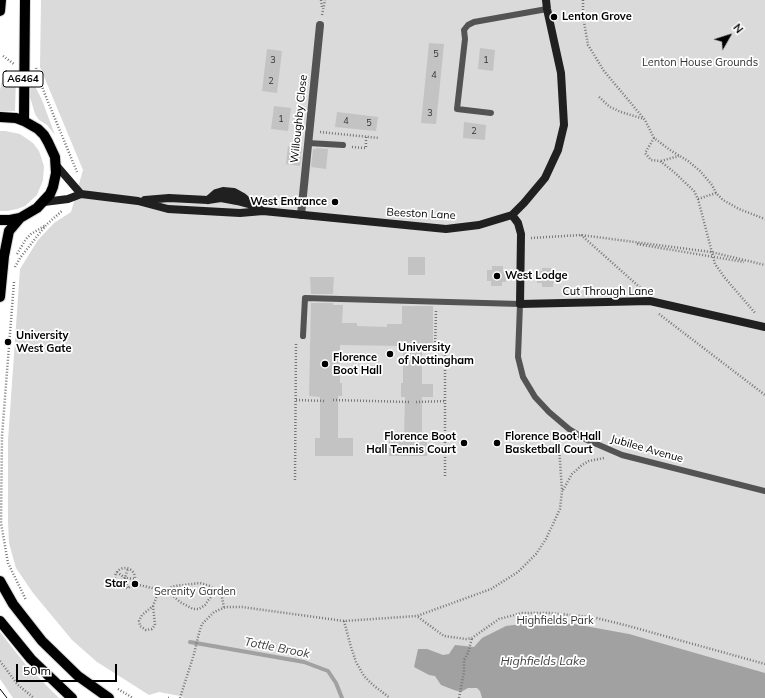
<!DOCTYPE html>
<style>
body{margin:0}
#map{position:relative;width:765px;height:698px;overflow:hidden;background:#fff;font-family:Mulish,sans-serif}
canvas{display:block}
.north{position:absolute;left:709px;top:16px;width:40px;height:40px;-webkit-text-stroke:3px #fff;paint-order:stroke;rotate:51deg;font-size:11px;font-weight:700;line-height:16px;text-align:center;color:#000}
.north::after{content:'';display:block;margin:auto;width:14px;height:18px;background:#000;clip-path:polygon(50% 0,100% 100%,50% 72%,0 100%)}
.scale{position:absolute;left:16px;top:664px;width:101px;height:18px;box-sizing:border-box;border:2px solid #000;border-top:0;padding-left:5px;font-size:12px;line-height:14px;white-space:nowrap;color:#000;-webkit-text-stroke:3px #fff;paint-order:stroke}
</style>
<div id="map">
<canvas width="765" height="698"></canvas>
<div class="north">N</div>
<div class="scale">50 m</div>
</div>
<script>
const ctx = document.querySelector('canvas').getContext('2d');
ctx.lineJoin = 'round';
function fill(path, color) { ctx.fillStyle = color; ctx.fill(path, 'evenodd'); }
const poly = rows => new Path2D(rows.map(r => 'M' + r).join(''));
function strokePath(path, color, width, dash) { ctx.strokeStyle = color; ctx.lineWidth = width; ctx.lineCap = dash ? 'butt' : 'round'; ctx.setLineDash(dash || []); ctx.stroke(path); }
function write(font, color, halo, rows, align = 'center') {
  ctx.font = font + ' Mulish,sans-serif'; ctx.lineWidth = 3.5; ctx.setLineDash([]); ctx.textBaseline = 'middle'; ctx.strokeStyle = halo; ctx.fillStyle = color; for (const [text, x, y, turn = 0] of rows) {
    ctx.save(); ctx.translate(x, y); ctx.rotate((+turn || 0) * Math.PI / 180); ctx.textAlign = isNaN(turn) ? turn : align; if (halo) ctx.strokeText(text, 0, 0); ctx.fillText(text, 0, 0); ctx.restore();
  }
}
const green = poly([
 [41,0,765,0,765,698,184,698,180,696,159,692,149,695,97,662,72,640,33,593,16,568,9,543,8,522,8,440,20,269,38,240,54,223,71,212,83,170,40,67],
 [3,75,16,77,15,111,0,111,0,90],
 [31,81,33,82,42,100,55,135,47,125,39,120,35,114,30,97],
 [0,131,5,131,20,134,33,143,39,151,44,166,43,180,37,195,25,206,17,209,7,211,0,211],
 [0,632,26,665,59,698,13,698,0,679]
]);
const water = poly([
 [537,622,574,624,629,634,765,673,765,698,482,698,480,691,477,688,468,688,461,692,454,690,441,685,435,676,429,675,414,667,418,649,427,649,443,655,449,654,455,645,474,647,482,638,506,626]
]);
const stream = poly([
 [190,642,304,662,328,671,336,683,342,698]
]);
const building = poly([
 [429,43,444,44,436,124,421,123],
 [480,48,495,50,493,71,478,69],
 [267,49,282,51,277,93,262,91],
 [274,106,291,108,288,131,271,129],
 [337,112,378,117,376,131,335,127],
 [464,122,486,125,485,140,463,138],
 [288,146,302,147,300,166,286,164],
 [316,148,328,149,326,169,311,167,313,149,316,149],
 [408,257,425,257,425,275,408,275],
 [492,266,503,266,503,270,507,270,506,282,502,282,502,286,491,286,491,281,487,281,487,270,492,270],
 [542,268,553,268,553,272,557,272,557,283,553,283,553,287,542,287,542,283,537,283,537,271,542,271],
 [310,277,334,277,333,294,311,294],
 [311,303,333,303,333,305,343,305,342,323,357,323,357,326,387,327,387,324,402,324,402,306,433,306,433,346,422,346,422,384,433,384,433,397,422,397,422,439,427,439,427,456,389,456,389,438,404,439,405,397,401,397,401,383,403,383,403,346,340,345,340,383,342,383,342,396,338,396,338,438,353,438,353,456,315,456,315,438,320,438,320,397,309,396]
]);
const path = poly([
 [321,0,322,7],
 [583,0,583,16,588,45,604,71,645,120,654,138,670,150,688,161,700,171,712,185,716,193,723,200,739,209,765,219],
 [322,15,325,0],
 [3,56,14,64],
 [36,68,44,92,77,172],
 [599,97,610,107,621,112,644,119],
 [320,132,379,138],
 [654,138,645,153,651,160,660,161,674,172,694,191,698,199,715,264,725,278,756,314],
 [352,147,366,148,366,137],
 [661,161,679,156],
 [698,199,716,193],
 [581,235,644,291],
 [531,238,581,235,711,252,765,265],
 [637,244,744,262],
 [17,254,26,239,31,234,46,225],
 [15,267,20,258,46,225,63,210],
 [14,282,2,436,1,523,8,563,26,600],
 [436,311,435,349,445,349,445,477],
 [659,314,765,395],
 [296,400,326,401],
 [333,400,410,402],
 [416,402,445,401],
 [295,480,296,343],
 [563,490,572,474,582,465,589,461,604,458],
 '115 578a10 10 0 1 1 20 0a10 10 0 1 1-20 0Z',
 [117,572,125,578,135,579],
 [125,578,128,588],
 [116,583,125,578,128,568],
 [131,586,139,585,161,590,172,595,180,602,193,609,199,609,205,605,215,591],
 [162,590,175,586,200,583,210,586,222,597,224,608],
 [153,606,155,625,152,629,146,630,140,626,139,621,142,615,153,606,159,590],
 [418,617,444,636,466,639,472,638,499,619,522,613,549,613,592,617,625,625,765,664],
 [344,621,351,647,356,662,364,676,373,685,390,698],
 [0,661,18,685,34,698],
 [118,689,133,698],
 [168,698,170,698],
 [180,698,194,654,199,633,202,624,214,612,226,607,242,607,344,621,417,616,491,589,518,572,536,554,546,539,560,509,562,491,558,431],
 [459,698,464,672,464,660,468,653,472,638]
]);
const lane = poly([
 [491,113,457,109,465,39,464,30,468,25,474,22,547,9],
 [308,143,343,145],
 [303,336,305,298,520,304,518,357,523,377,535,397,549,412,569,429,585,439,622,455,765,491]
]);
const street = poly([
 [301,215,320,25]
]);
const secondary = poly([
 [56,165,81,194],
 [145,200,169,198,208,200,221,198,237,201,252,205,263,211],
 [208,200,216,193,223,191,234,192,243,197,250,203],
 [44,202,68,199,81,194,138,201,168,209,240,213,263,211,446,229,479,225,512,215,524,203,545,178,558,150,564,125,561,73,547,9,546,0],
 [512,215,518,223,521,234,520,304,650,301,765,327]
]);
const primary = poly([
 [0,11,1,0],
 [0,117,16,118,24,121,38,129,44,135,48,142,55,157,56,173,53,187,50,194,37,208,20,218,10,220,0,220],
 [24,121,25,0],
 [0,297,4,256,9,231,20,218],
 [0,581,13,604,42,641,78,676,109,698],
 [0,621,31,659,72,698]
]);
const tram = poly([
 [0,689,7,698]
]);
const markers = [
 [554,17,4,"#000"],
 [335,202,4,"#000"],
 [497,276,4,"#000"],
 [8,342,4,"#000"],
 [390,354,4,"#000"],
 [325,364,4,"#000"],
 [464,443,4,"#000"],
 [497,443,4,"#000"],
 [135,584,4,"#000"]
];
const numberNames = [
 ["5",436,54],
 ["3",273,60],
 ["1",486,60],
 ["4",434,75],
 ["2",271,81],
 ["3",430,113],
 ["1",281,119],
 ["4",346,121],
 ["5",369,123],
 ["2",474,131]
];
const shields = [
 [23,79,40]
];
const shieldNames = [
 ["A6464",23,79]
];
const poiNames = [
 ["Lenton Grove",562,17],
 ["West Entrance",327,202,"right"],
 ["West Lodge",505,276],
 ["University",16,336],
 ["West Gate",16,349],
 ["University",398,348],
 ["of Nottingham",398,361],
 ["Florence",333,358],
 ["Boot Hall",333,371],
 ["Florence Boot",456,437,"right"],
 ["Hall Tennis Court",456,450,"right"],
 ["Florence Boot Hall",505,437],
 ["Basketball Court",505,450],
 ["Star",127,584,"right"]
];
const parkNames = [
 ["Lenton House Grounds",700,63],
 ["Serenity Garden",195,592],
 ["Highfields Park",555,621]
];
const streetNames = [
 ["Willoughby Close",299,119,-84],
 ["Beeston Lane",421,214,3],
 ["Cut Through Lane",608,292],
 ["Jubilee Avenue",647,449,16]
];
const waterNames = [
 ["Tottle Brook",277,648,11],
 ["Highfields Lake",543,661]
];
fill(green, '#dadada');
fill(water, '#a1a1a1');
strokePath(stream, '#a1a1a1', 4);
fill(building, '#c3c3c3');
strokePath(primary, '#dbdbdb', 12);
strokePath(path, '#757575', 2.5, [1, 2]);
strokePath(lane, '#535353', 6);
strokePath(street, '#535353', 8);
strokePath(secondary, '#202020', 8);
strokePath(primary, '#000', 10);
strokePath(tram, '#000', 1);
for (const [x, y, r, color] of markers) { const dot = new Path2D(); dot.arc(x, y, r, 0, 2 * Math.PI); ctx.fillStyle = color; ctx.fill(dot); strokePath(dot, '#fff', 1.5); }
write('9px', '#313131', null, numberNames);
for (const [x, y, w] of shields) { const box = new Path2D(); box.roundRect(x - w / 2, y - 8, w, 16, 3); ctx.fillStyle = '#fff'; ctx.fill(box); strokePath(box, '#000', 1); }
write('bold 10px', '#000', null, shieldNames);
write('bold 11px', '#000', '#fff', poiNames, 'left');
write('11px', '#313131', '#fff', parkNames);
write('11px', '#000', '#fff', streetNames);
write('italic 12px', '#424242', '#fff', waterNames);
</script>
